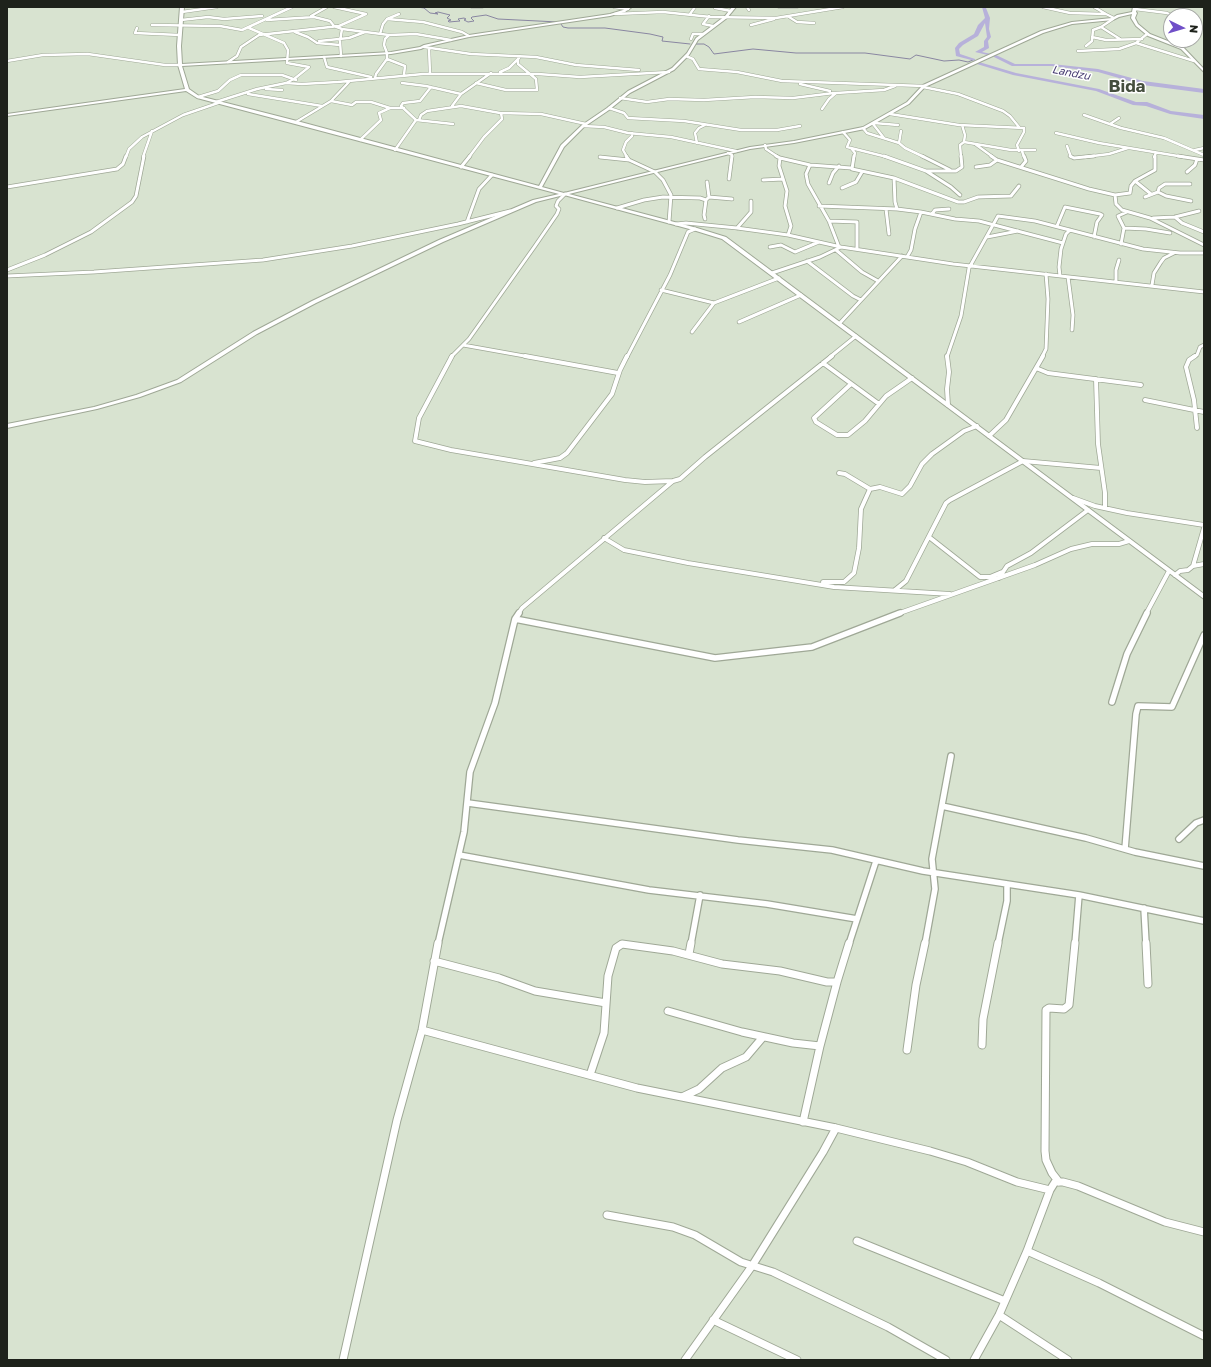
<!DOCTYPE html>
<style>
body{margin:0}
#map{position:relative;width:1211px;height:1367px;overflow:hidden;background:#d8e3d0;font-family:"Golos Text",sans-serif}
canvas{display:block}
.frame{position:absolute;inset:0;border:8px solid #1e221b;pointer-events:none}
.north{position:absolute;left:1163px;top:8px;width:40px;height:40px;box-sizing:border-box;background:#fff;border:1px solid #a5a7a4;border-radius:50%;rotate:95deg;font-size:11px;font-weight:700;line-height:16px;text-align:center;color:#1e221b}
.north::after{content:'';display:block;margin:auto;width:14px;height:18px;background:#704fc8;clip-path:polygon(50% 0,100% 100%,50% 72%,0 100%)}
</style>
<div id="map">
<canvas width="1211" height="1367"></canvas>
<div class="frame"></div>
<div class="north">N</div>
</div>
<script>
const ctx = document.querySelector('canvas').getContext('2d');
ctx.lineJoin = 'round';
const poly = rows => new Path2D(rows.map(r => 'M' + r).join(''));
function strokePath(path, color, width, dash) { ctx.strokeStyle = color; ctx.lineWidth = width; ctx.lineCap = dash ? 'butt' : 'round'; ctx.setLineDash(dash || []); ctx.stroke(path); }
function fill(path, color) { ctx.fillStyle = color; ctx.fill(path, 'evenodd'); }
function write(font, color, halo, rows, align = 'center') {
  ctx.font = font + ' "Golos Text",sans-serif'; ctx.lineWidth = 3; ctx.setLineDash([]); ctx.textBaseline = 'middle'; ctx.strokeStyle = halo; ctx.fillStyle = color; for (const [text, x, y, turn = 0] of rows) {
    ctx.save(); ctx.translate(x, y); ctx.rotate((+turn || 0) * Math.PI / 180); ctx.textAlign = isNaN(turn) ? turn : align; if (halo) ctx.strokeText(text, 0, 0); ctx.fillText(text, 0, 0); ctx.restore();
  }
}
const stream = poly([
 [417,7,424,8,430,13,438,14,435,13,438,12,450,15,447,18,451,20,448,21,449,22,460,21,458,19,464,18,466,19,464,20,468,22,474,21,471,18,472,17,486,15,498,19,558,22],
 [561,24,563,27,568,28,605,28,650,34,663,37,662,41,690,44],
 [696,44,704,44,709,47,714,54,753,49,796,53,865,53,910,59,916,55,944,61,959,60,968,62,973,60]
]);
const river = poly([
 [982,7,987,7,986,8,990,18,989,29,991,37,988,41,989,48,982,52,996,55,1015,64,1052,64,1098,69,1143,81,1204,89,1204,93,1143,85,1098,72,1052,66,1012,66,992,56,975,52,984,47,984,41,987,37,985,23,978,36,963,45,959,49,960,54,975,59,975,61,956,56,955,48,959,43,974,34,978,25,985,18,982,7],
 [979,62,1016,73,1099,89,1136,102,1147,102,1171,111,1204,115,1204,119,1170,114,1146,106,1133,105,1096,91,1013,75,977,64,977,62,979,62]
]);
const streetFar4 = poly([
 [472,7,482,7],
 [614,7,628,9],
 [747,7,749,10],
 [779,7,797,7],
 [1043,7,1070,13,1106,14,1114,18],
 [1094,7,1106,14],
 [715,8,731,11],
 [1135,9,1167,13,1173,16],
 [182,12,217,7],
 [615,14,663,12,711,17,776,18,843,7],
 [690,14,695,7],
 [311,16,327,7],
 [709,16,703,24,713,26],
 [789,17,797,22,814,23],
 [387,19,423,22,462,32,469,36],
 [181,20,208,17,224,19,262,16],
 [267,20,314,17,330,21,334,26,342,29,389,35,416,34,451,40],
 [152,25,220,26,242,30,292,7],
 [751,25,774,19],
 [1101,27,1120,39],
 [137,28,135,33,180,35],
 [295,32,308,37,317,43,340,45],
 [380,34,383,24,387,19,399,14],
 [1092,37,1106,40,1142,39],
 [691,39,693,34,703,34],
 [319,41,349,38,365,32],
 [1136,43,1194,61],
 [1086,46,1092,41,1093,30,1101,27,1113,19],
 [424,47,471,54,536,57,576,65,639,70],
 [429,48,430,74],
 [1078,51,1119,49,1136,43,1147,34],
 [341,56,340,41,342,29],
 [686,56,693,59,699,69,737,72,782,81,924,86],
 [324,57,327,67,371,77],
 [387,59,405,66,404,75],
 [7,61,43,55,88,54,165,65,180,65],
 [228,62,237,56,241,47,259,35,339,26,366,14,334,7],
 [500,72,509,68,519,58],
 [375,78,376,74,387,59,387,53,384,45,385,39,389,35],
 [286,83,302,84,338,82,423,74,538,74,580,77,669,72],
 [402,83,426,86,461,94],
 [476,83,506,90,537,90,536,79,518,64,518,60],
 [800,84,830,91],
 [431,87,420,101,403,103,401,106,416,120,453,124],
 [923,87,958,94,1003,111,1010,116,1019,127],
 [266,89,282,90],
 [248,94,322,106],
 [198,97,218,91,230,80,241,75,282,75,296,80],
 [620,98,647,102,669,99,704,100,755,97,793,98,834,93],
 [331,101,352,105,356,102,371,102,390,108],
 [216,102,257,89,286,83,294,79,309,67,287,63,288,50,284,43,249,28],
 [452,106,461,94,491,73],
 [609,108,624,113,628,118,684,121,741,130,777,130,800,126],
 [822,109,829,99,836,93,884,90,895,86],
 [890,114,959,125,1024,128,1024,132,1017,145,1019,151],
 [1084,115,1121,128,1164,138,1204,155],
 [419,120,421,115,427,111,461,106,500,113,541,114,586,124],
 [296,122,331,101,349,82],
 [874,123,898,125],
 [873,124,884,138],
 [1110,124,1119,118],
 [583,126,604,127,628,133,671,137,736,151],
 [863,128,867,133,899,143,905,148,924,157],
 [843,132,850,140,847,147,887,157],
 [1056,133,1099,143,1184,157],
 [360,140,381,120,379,113,390,108,404,108],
 [964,142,1011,150,1035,150],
 [697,143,695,133,699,128,705,125],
 [899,143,901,131],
 [975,144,993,157],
 [765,145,766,149,778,157],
 [1067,146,1071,157],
 [851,148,855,153,854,157],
 [395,150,416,120],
 [1195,150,1204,148],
 [1022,151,1024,157],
 [728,153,732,155,732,157],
 [126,157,129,149,142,137,183,115,218,103],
 [143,157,152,131],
 [469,157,484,137,502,119,501,113],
 [627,157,623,150,626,142,632,136,632,133],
 [961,157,960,145,964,142,965,135,962,125],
 [1085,157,1109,154,1128,148],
 [1154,157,1156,153]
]);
const streetFar3 = poly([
 [626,156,629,160],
 [776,156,780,158,779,166,787,191,785,206,791,226,788,235],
 [854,156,852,169,894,178,958,202,964,202,978,197,1011,196,1019,186],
 [884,156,926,171,956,171,962,167,961,156],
 [922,156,950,170],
 [991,156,997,160,1089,189,1115,195,1130,193,1131,186,1135,181],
 [1070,156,1074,158,1094,156],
 [1178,156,1204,160],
 [600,157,629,160,655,172,663,180,671,195,669,222],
 [780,158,810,165,851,168],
 [810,165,806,174,808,184,829,221,839,247],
 [461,167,470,156],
 [976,167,990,165,997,160],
 [1021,167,1026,161,1024,156],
 [926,171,951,187,960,195],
 [1187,172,1195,165,1197,159],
 [894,178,895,202,897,209],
 [729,179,732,156],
 [763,180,783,179],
 [829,183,833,173,839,166],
 [7,187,117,169,123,164,126,156],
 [842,188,856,182,862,172],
 [1158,192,1159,188,1165,184,1190,184],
 [1151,194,1135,181,1155,170,1155,156],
 [1115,195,1116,204,1122,210,1150,218,1204,245],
 [709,197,732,199],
 [1145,197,1158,192,1166,196,1191,201],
 [819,206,897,209,921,212,955,219,979,221,1063,243],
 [617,208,644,200,663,197,700,198,706,200],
 [886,209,889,234],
 [932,214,935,210,949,209],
 [1175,217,1182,223,1204,232],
 [1153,218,1175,217,1199,211],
 [705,219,704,215,706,200,709,197,707,182],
 [829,221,857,222,857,249],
 [467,222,479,189,492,175],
 [676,224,686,223,737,228,788,235,841,247,953,264,1204,292],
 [1057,226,1065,207,1100,214,1102,215,1097,222,1094,237],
 [737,228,751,212,751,201],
 [1124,228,1146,229,1170,233],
 [987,237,1018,231],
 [1121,244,1124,228,1118,216,1127,212],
 [770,247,781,245,795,252,819,242],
 [836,250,862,272,878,281],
 [907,257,911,250,915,229,921,212],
 [807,261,853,296,861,300],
 [7,270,45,255,91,232,132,202,136,196,144,156],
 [772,273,820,257,841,247],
 [7,276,94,272,263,260,352,246,458,224,510,211],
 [1060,276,1059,267,1061,249,1066,234,1070,230],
 [1068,277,1073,315,1072,330],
 [1116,281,1116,270,1119,260],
 [1152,285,1154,273,1161,262,1164,258,1174,253],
 [661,290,714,303,779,278],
 [739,322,801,295],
 [839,324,902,256],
 [692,332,714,303],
 [463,345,530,357],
 [451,357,469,339,535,246,557,214,559,209,556,206,558,201,565,194],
 [627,357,670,275,688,232,695,229],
 [830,357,856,336],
 [947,357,961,316,969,268,998,216,1035,221,1143,249,1180,253,1204,253],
 [1042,357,1046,349,1048,299,1046,274],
 [1193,357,1197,355,1200,347,1204,345]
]);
const streetFar2 = poly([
 [452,356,419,418,415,441,451,450,625,480,645,482,673,481,680,479,705,457,832,356],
 [525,356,618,373],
 [947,356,949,372,947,389,948,405],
 [1195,356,1189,360,1186,367,1194,400,1197,428],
 [823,363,879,404],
 [1036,368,1048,373,1141,385],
 [1096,379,1098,444,1105,493,1105,507],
 [851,384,814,418,816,422,837,435,848,435,865,421,886,396,912,378],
 [1145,400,1204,412],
 [989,436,1006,420,1043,356],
 [534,463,560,458,567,453,612,394,620,370,627,356],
 [839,473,845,474,870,489],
 [1073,498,1095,506,1127,513,1204,525],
 [929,537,980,577,990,577,1002,572],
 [604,538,624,550,688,563,834,587,950,594],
 [1193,566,1204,564],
 [1175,575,1180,571,1188,570,1193,566,1204,528],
 [999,578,1007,566,1031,553,1088,510],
 [823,582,844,582,854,573,859,548,861,509,870,489,880,487,902,494,910,486,922,464,932,454,964,431,977,426],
 [895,590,906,581,946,503,950,500,1023,461,1101,468],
 [518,614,522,608,673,481],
 [897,614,1035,565,1071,549,1092,544,1119,544,1129,541],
 [1146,614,1169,571]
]);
const streetFar1 = poly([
 [515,619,715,658,812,647,900,613],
 [1112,702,1127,654,1147,613],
 [468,803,738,840,832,850,923,871,1079,895,1204,921],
 [942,806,1086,838,1135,852,1204,866],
 [1179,839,1196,823,1204,820],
 [1125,849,1136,714,1138,706,1172,707,1204,635],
 [459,855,649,890,767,904,857,919],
 [1144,908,1146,944],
 [438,944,464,832,470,772,495,703,515,619,519,613],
 [622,944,624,944],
 [691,944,700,895],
 [849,944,876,861],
 [925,944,935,889,932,859,951,756],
 [998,944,1007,901,1007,884],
 [1075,944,1079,895]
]);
const street = poly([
 [1146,943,1148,984],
 [689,954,691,943],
 [434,961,499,978,535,991,606,1003],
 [668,1011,742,1032,793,1043,820,1046],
 [422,1030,637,1088,836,1128,930,1151,967,1162,1017,1182,1050,1190],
 [982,1045,983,1019,998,943],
 [907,1050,916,985,925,943],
 [590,1075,604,1033,608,976,616,948,622,944,673,951,722,964,780,971,827,982,837,982],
 [682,1097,699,1089,722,1068,746,1057,763,1037],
 [803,1122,820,1046,837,982,849,943],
 [1059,1182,1052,1173,1046,1160,1045,1151,1046,1010,1049,1008,1064,1009,1069,1005,1075,943],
 [607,1215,673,1227,695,1235,741,1262,773,1272,888,1327,946,1360],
 [857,1241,1005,1301],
 [1027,1251,1099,1283,1204,1336],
 [999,1315,1068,1360],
 [713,1320,797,1360],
 [343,1360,397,1120,422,1030,438,943],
 [685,1360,752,1266,823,1152,836,1128],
 [974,1360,999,1315,1027,1251,1050,1190,1055,1182,1063,1182,1078,1186,1165,1222,1204,1232]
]);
const secondary = poly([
 [180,7,184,7,181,46,182,64,391,52,420,47,424,45,469,35,610,14,623,10,628,7,632,7,625,12,610,16,469,37,425,47,421,49,391,54,182,66,189,89,199,96,297,121,539,186,561,145,582,125,607,108,628,91,672,68,687,53,696,38,725,16,732,7,736,7,727,18,698,40,689,55,674,70,630,93,609,110,584,127,564,147,542,187,564,193,750,147,794,141,863,127,907,102,923,85,1041,31,1072,22,1112,18,1117,15,1132,12,1133,7,1137,7,1136,12,1137,13,1135,18,1138,24,1150,34,1183,47,1204,69,1204,72,1181,49,1148,36,1136,26,1131,18,1132,14,1119,17,1113,20,1072,24,1043,33,925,87,909,104,865,129,794,143,750,149,569,194,697,228,726,237,1204,594,1204,599,722,239,693,230,564,195,536,202,443,242,316,303,257,334,181,382,140,397,97,409,7,428,7,424,94,407,136,395,177,380,253,332,312,301,439,240,533,200,559,194,197,98,186,91,7,116,7,114,185,89,178,65,177,46,180,7]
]);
const farWaternames = [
 ["Landzu",1071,73,11]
];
const farTownnames = [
 ["Bida",1127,87]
];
strokePath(stream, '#8986a1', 1);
fill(river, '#b7b1da');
strokePath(streetFar4, '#9fa896', 3.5);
strokePath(streetFar3, '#9fa896', 4.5);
strokePath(streetFar2, '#9fa896', 5.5);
strokePath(streetFar1, '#9fa896', 8);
strokePath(street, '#9fa896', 9);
strokePath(secondary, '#9fa896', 2);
strokePath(streetFar4, '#fff', 2.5);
strokePath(streetFar3, '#fff', 3);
strokePath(streetFar2, '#fff', 4);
strokePath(streetFar1, '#fff', 5.5);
strokePath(street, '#fff', 7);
fill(secondary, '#fff');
write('italic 11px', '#463b70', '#fff', farWaternames);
write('bold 17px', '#454e3e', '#fff', farTownnames);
</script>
